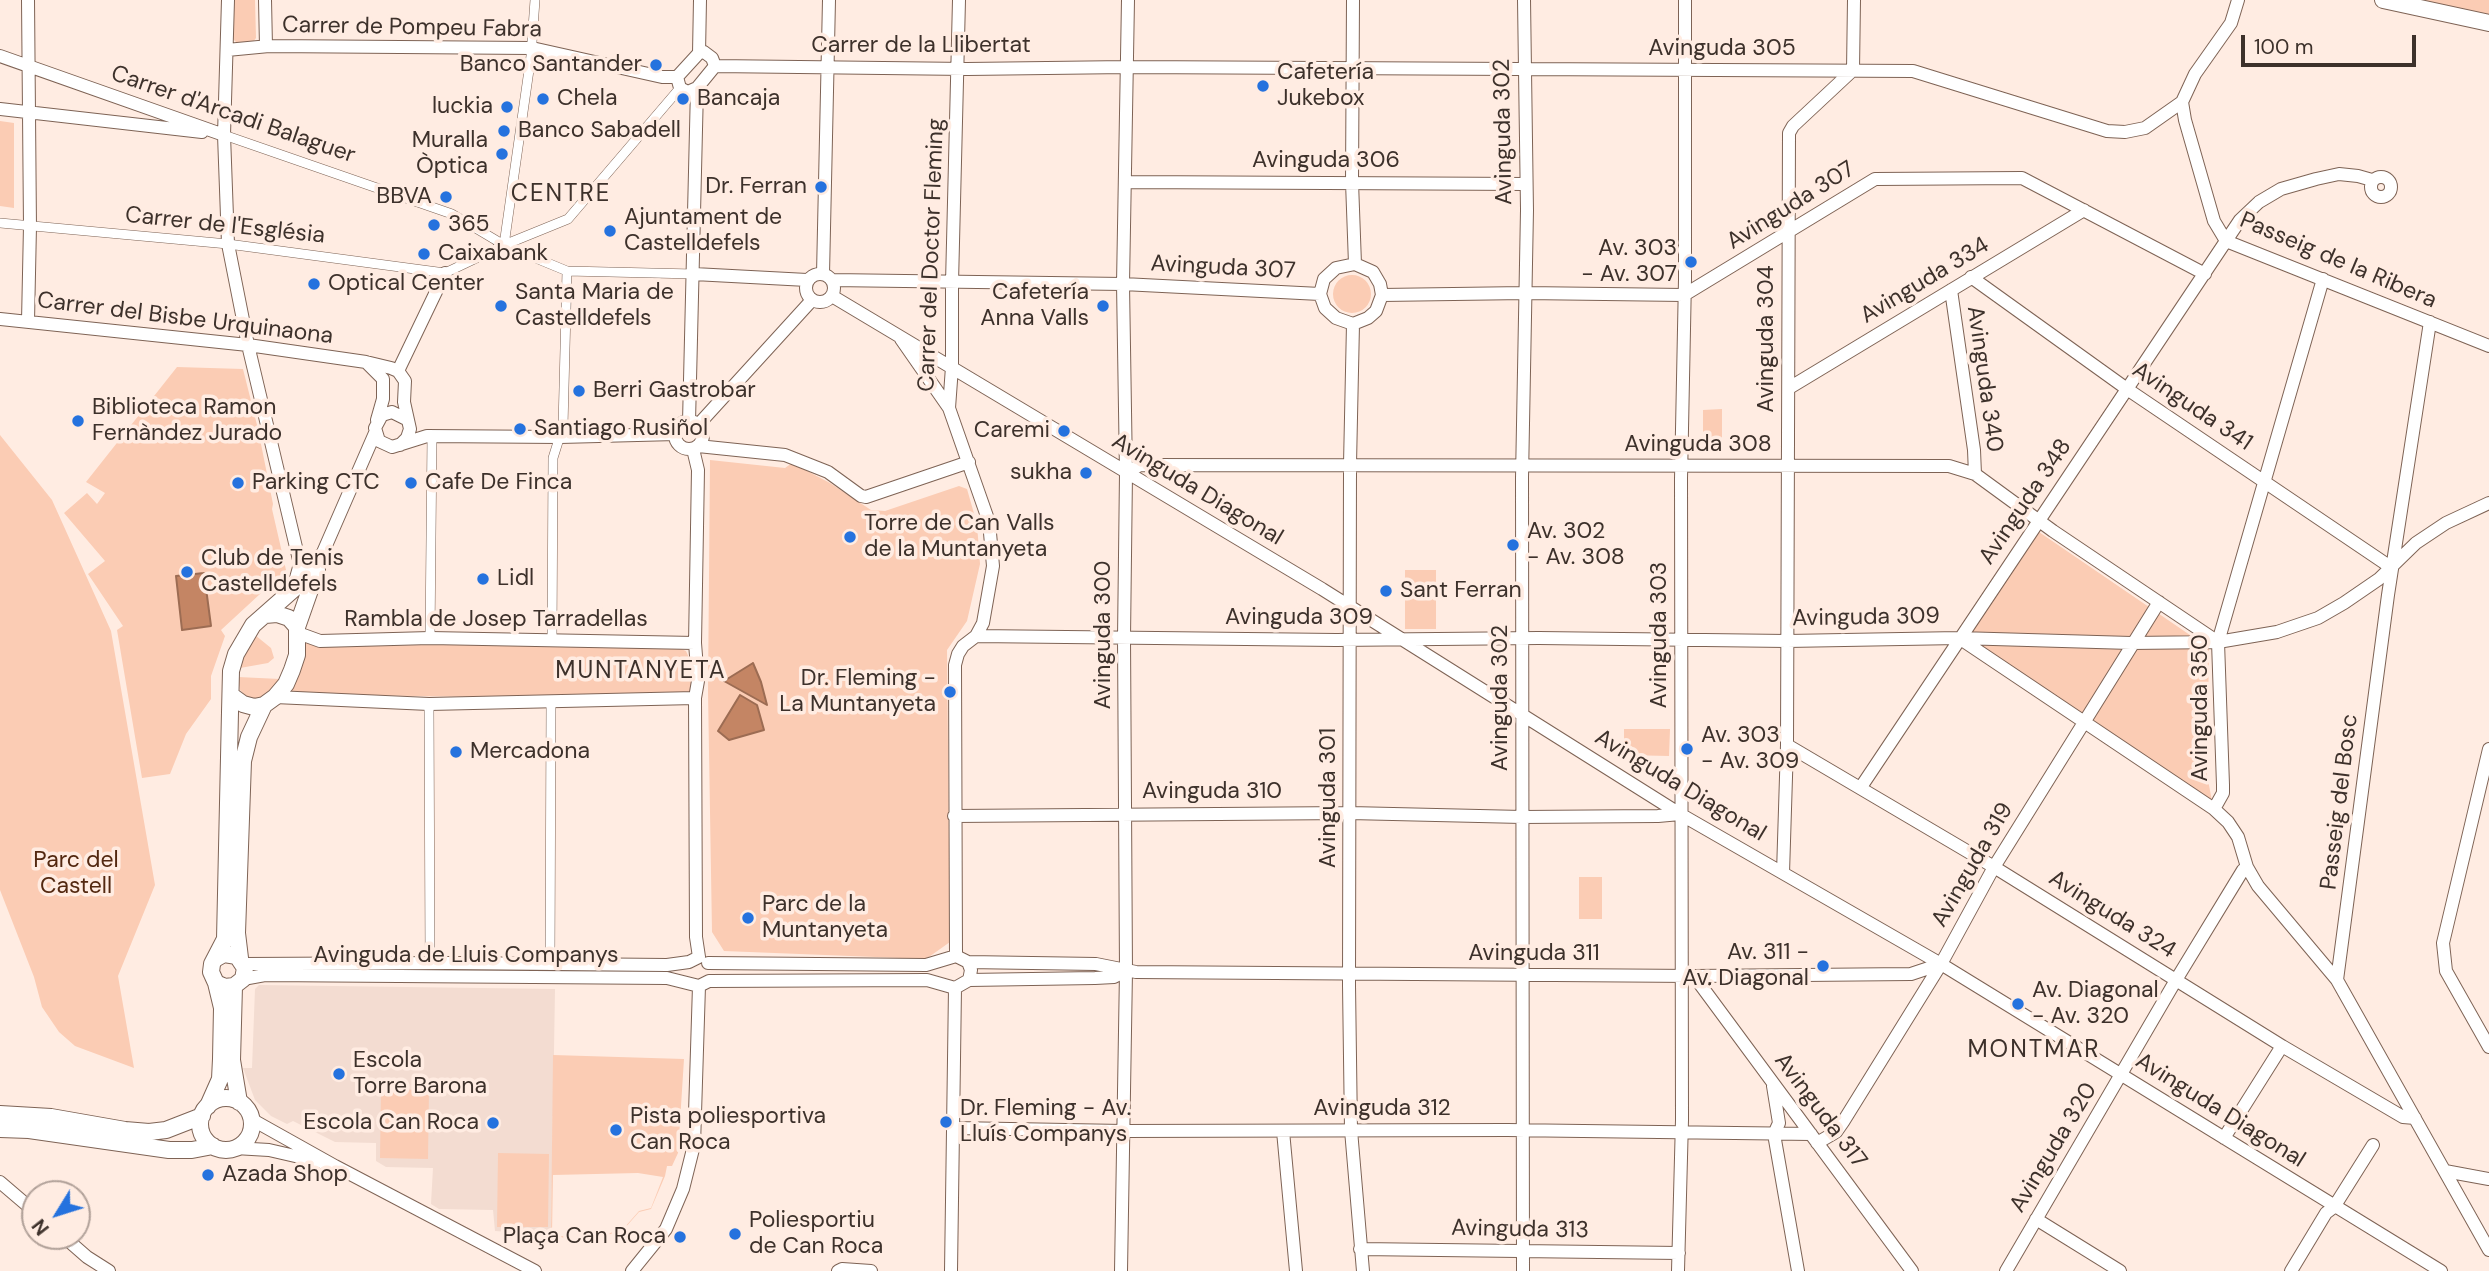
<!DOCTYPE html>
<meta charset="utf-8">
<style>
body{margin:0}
#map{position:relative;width:2489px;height:1271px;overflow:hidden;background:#ffece2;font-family:"DM Sans",sans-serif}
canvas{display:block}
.north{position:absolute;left:21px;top:1180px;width:70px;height:70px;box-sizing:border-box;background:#ffece2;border:2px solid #b1a199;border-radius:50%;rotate:232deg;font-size:19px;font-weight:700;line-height:28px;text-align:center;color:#3d312b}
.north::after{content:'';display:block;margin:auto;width:24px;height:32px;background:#2572de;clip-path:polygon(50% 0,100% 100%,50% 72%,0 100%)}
.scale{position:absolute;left:2241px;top:35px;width:175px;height:32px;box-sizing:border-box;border:4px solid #3d312b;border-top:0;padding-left:9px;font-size:21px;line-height:24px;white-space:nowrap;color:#3d312b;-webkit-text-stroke:5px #ffece2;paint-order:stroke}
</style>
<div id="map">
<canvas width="2489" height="1271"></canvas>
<div class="north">N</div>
<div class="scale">100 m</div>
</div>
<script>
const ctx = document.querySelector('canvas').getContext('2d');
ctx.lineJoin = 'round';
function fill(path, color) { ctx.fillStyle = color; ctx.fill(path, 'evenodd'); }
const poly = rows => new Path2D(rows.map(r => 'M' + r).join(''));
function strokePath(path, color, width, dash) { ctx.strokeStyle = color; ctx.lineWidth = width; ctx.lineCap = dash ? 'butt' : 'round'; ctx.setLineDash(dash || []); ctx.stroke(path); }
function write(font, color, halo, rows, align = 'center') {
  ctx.font = font + ' "DM Sans",sans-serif'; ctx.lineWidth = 7; ctx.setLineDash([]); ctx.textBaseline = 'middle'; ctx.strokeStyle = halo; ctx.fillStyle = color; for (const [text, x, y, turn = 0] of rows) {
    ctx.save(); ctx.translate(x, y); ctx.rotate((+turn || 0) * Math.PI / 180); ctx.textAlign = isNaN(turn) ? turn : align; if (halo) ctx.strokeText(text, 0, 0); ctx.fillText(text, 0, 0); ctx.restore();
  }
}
const built = poly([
 [259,985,555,989,551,1235,495,1231,493,1210,439,1209,431,1204,433,1168,386,1167,376,1161,376,1143,335,1142,293,1121,287,1124,271,1116,255,1100,243,1068,252,1068,255,989]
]);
const green = poly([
 [233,0,255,0,256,38,253,42,236,42,232,38],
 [2414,0,2489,0,2489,17],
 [0,121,14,123,14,208,0,206],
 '1333 294a19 19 0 1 1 38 0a19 19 0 1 1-38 0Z',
 [177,367,243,369,258,429,273,504,272,509,286,570,221,630,225,636,211,676,211,699,186,734,170,774,142,778,117,630,123,626,88,574,105,561,64,513,87,493,97,504,105,493,86,482],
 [1722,409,1722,452,1703,452,1703,410],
 [0,435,52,500,111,631,155,885,118,976,134,1068,75,1046,59,1032,42,1007,34,977,0,890],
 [710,460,785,468,792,463,830,483,871,510,885,511,959,486,967,489,977,524,980,564,967,621,947,650,950,942,926,959,724,951,712,932,708,691],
 [2039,532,2209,648,2207,775,2212,801,1968,638],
 [1405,570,1436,570,1436,629,1405,629],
 [255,635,271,648,274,658,268,663,240,668,241,660],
 [305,643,321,646,530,644,679,648,686,651,690,660,693,689,689,692,485,697,342,695,287,692,303,660],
 [238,677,280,679,264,697,256,699,246,696,240,690],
 [1624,729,1670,729,1669,756,1624,755],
 [1579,877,1602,877,1602,919,1579,919],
 [553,1055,684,1059,678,1153,672,1166,667,1166,665,1176,651,1209,639,1212,624,1229,594,1240,575,1240,551,1235],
 [638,1173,663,1177,651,1208,639,1211,624,1228,594,1239,576,1239,552,1234,553,1175],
 [381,1089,429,1090,428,1159,380,1158],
 [498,1153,549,1154,548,1227,497,1227]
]);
const water = poly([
 [204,573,211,626,182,630,176,576,204,573],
 [753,663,761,682,767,705,724,681,753,663],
 [740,695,757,705,764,730,729,740,718,731,740,695]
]);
const pedestrian = poly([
 [680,88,568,219,504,245,567,271,694,274],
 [224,135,452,214,504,245],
 [0,223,228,244,445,273,504,245,531,56,535,0],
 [430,638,432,436],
 [552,640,553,458,563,426,567,271],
 [429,704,430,963],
 [550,965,551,702]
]);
const minor = poly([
 [228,0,224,135,228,244,248,345,300,564,296,578,290,588],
 [265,0,266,46],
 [1353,0,1352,182,1355,264],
 [227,50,269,46,532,48,662,77,677,77],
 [704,52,712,58,715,66,697,88,688,92,680,88,677,77,699,53,704,52],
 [699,53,700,0],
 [0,56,224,135],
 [715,66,967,69,1127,67,1913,71,2107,131,2125,132,2145,128,2182,102,2195,74,2231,23,2238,0],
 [2182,102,2185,120,2214,221,2226,241,2489,346],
 [0,109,202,132],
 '2371 187a10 10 0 1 1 20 0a10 10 0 1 1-20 0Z',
 [1127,182,1526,184],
 [1355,264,1373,272,1380,284,1382,295,1376,311,1368,318,1353,324,1336,318,1325,308,1320,294,1324,279,1336,268,1355,264],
 '806 288a14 14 0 1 1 28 0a14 14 0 1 1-28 0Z',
 [694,274,807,280],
 [823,274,829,0],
 [1971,277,2127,389,2392,568],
 [832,280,1123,284,1320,294],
 [1951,290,1974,450,1975,474],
 [1382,295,1525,293,1684,295,1875,179,2022,178,2205,274],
 [832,296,1322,589,1680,814,1941,964,2441,1271],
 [0,319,248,345,366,362,391,368,398,371,405,381,404,402,410,429,407,438,400,445],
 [28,321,30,226,28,0],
 [1353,324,1350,464,1349,985,1351,1130,1363,1271],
 [901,339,949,408],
 [366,362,383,379,383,399,377,420],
 [398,371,445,273],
 [1789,388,2084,210],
 [406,419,392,412,382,415,375,428,379,441,392,447,427,436,560,437,676,434],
 '675 435a14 14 0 1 1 28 0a14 14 0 1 1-28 0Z',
 [689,422,697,88],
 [698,425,812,300],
 [698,446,785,455,828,472,861,496,866,497,969,462],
 [693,449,698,470,695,643,698,681,695,698,696,937,699,957],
 [1126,473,1140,465,1949,466,1975,474,2053,531,2218,642],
 [321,557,375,433],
 [298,633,320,641,430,638,695,643],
 [976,636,1336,640,1539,638,1787,641,1959,638,2214,809,2228,822,2238,837,2247,867,2258,886,2337,980,2489,1250],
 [1959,638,2131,643,2218,642,2277,632,2318,618,2344,603,2379,579,2416,543,2446,523,2489,503],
 [275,697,429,704,695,698],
 [1787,745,1994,867,2282,1046,2403,1117,2415,1118],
 [2489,749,2443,943,2446,971,2489,1047],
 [1861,787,2240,220,2259,202,2281,189,2316,179,2339,174,2358,176,2372,180],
 [2214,809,2223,793,2223,785,2218,642,2323,279],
 [954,816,1350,813,1522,817,1658,816,1680,814],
 [1783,873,1787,745,1789,133,1793,126,1853,70,1854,0],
 [956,956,955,665,958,654,963,646,976,636,983,623,993,566,989,522,949,408,952,367,952,283,959,0],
 [968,962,1096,964,1136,972,1694,976,1911,974,1941,964],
 [244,964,449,963,667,965,689,962,699,957],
 [1694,976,1912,1271],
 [243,979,265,975,667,978,699,986,709,981,927,980,955,988,969,980,971,970,968,962,956,956,926,965,708,963],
 [969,980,1095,978,1114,977,1126,971],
 [2337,980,2388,595,2430,322],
 [1773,1086,1779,1123,1774,1134,1798,1271],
 [251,1119,335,1166,535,1271],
 [954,1128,1123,1131,1507,1130,1811,1134],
 [1283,1131,1296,1271],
 [2224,1138,2282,1046],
 [1817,1143,1836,1132,1843,1122,1941,964,1994,867,2159,602],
 [235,1148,269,1150,321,1162],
 [2445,1171,2489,1179],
 [0,1182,35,1212],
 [2036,1219,2120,1271],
 [63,1236,87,1257,109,1271],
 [1360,1249,1679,1253],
 [632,1271,666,1229,683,1189,694,1145,699,986],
 [838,1271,842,1269,871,1271],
 [951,1271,955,988],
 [1121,1271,1126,971,1124,638,1126,473,1123,284,1128,0],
 [1523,1271,1522,478,1527,210,1524,0],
 [1678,1271,1682,1120,1681,479,1685,279,1685,0],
 [2006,1271,2176,980,2243,870,2247,867],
 [2291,1271,2326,1213,2334,1207,2373,1145]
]);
const tertiary = poly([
 [2383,0,2489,23],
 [297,627,317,570],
 [232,696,243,704,254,707,264,705,275,697,286,684,292,670,297,655,297,627,289,618,277,614,265,615],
 [240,958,237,933,243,761,249,737,264,705],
 [215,959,224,954,237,956,245,968,243,979,234,986,225,987,216,983,211,972,212,964,225,939,230,712,231,671,236,654,253,625,304,580,321,557],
 [234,986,232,1060,239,1102],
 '200 1124a26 26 0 1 1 52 0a26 26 0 1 1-52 0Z',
 [208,1106,220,1079,221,1059,222,1008,216,983],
 [0,1114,51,1117,125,1130,149,1132,166,1130,202,1116],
 [0,1129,29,1130,169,1150,192,1150,213,1146]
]);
const markers = [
 [656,65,7,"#2572de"],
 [1263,86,7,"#2572de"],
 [543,99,7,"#2572de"],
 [683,99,7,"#2572de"],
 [507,107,7,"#2572de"],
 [504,131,7,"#2572de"],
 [502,154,7,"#2572de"],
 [821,187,7,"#2572de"],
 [446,197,7,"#2572de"],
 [434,225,7,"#2572de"],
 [610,231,7,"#2572de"],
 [424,254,7,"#2572de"],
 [1691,262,7,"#2572de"],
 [314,284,7,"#2572de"],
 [501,306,7,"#2572de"],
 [1103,306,7,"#2572de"],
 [579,391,7,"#2572de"],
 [78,421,7,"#2572de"],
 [520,429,7,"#2572de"],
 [1064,431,7,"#2572de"],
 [1086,473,7,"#2572de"],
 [238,483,7,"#2572de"],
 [411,483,7,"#2572de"],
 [850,537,7,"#2572de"],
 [1513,545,7,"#2572de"],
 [187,572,7,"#2572de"],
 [483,579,7,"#2572de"],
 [1386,591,7,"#2572de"],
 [950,692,7,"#2572de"],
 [1687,749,7,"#2572de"],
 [456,752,7,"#2572de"],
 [748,918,7,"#2572de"],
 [1823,966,7,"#2572de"],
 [2018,1004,7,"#2572de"],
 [339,1074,7,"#2572de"],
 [946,1122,7,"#2572de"],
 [493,1123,7,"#2572de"],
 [616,1130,7,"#2572de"],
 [208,1175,7,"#2572de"],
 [735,1234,7,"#2572de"],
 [680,1237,7,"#2572de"]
];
const streetNames = [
 ["Carrer de Pompeu Fabra",412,28,1],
 ["Carrer de la Llibertat",921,46],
 ["Avinguda 305",1722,49],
 ["Carrer d'Arcadi Balaguer",233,115,19],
 ["Avinguda 302",1504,132,-91],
 ["Avinguda 306",1326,161],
 ["Avinguda 307",1791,206,-32],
 ["Carrer de l'Església",225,226,6],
 ["Carrer del Doctor Fleming",932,255,-88],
 ["Passeig de la Ribera",2338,261,23],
 ["Avinguda 307",1223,268,3],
 ["Avinguda 334",1925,281,-31],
 ["Carrer del Bisbe Urquinaona",185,319,7],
 ["Avinguda 304",1767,339,-90],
 ["Avinguda 340",1984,379,82],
 ["Avinguda 341",2192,407,34],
 ["Avinguda 308",1698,445],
 ["Avinguda Diagonal",1197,490,31],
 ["Avinguda 348",2026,502,-56],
 ["Avinguda 309",1299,618],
 ["Avinguda 309",1866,618,-1],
 ["Rambla de Josep Tarradellas",496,620],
 ["Avinguda 300",1104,635,-90],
 ["Avinguda 303",1660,635,-90],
 ["Avinguda 302",1501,698,-90],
 ["Avinguda 350",2201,708,-90],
 ["Avinguda Diagonal",1680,786,31],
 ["Avinguda 310",1212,792],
 ["Avinguda 301",1329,798,-90],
 ["Passeig del Bosc",2340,802,-83],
 ["Avinguda 319",1973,865,-60],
 ["Avinguda 324",2112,915,32],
 ["Avinguda 311",1534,954],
 ["Avinguda de Lluis Companys",466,956],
 ["Avinguda 312",1382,1109],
 ["Avinguda 317",1820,1111,53],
 ["Avinguda Diagonal",2220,1111,32],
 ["Avinguda 320",2054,1148,-59],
 ["Avinguda 313",1520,1230,1]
];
const poiNames = [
 ["Banco Santander",642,65,"right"],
 ["Cafetería",1277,73],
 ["Jukebox",1277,99],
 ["Chela",557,99],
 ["Bancaja",697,99],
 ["luckia",493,107,"right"],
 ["Banco Sabadell",518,131],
 ["Muralla",488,141,"right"],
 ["Òptica",488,167,"right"],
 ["Dr. Ferran",807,187,"right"],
 ["BBVA",432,197,"right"],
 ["Ajuntament de",624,218],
 ["Castelldefels",624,244],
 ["365",448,225],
 ["Av. 303",1677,249,"right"],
 ["- Av. 307",1677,275,"right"],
 ["Caixabank",438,254],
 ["Optical Center",328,284],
 ["Santa Maria de",515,293],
 ["Castelldefels",515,319],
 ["Cafetería",1089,293,"right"],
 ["Anna Valls",1089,319,"right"],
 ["Berri Gastrobar",593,391],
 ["Biblioteca Ramon",92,408],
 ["Fernàndez Jurado",92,434],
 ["Santiago Rusiñol",534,429],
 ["Caremi",1050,431,"right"],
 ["sukha",1072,473,"right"],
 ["Parking CTC",252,483],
 ["Cafe De Finca",425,483],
 ["Torre de Can Valls",864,524],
 ["de la Muntanyeta",864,550],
 ["Av. 302",1527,532],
 ["- Av. 308",1527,558],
 ["Club de Tenis",201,559],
 ["Castelldefels",201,585],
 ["Lidl",497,579],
 ["Sant Ferran",1400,591],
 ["Dr. Fleming -",936,679,"right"],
 ["La Muntanyeta",936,705,"right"],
 ["Av. 303",1701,736],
 ["- Av. 309",1701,762],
 ["Mercadona",470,752],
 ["Parc de la",762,905],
 ["Muntanyeta",762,931],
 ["Av. 311 -",1809,953,"right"],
 ["Av. Diagonal",1809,979,"right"],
 ["Av. Diagonal",2032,991],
 ["- Av. 320",2032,1017],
 ["Escola",353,1061],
 ["Torre Barona",353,1087],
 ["Dr. Fleming - Av.",960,1109],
 ["Lluís Companys",960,1135],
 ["Pista poliesportiva",630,1117],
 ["Can Roca",630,1143],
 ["Escola Can Roca",479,1123,"right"],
 ["Azada Shop",222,1175],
 ["Poliesportiu",749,1221],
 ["de Can Roca",749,1247],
 ["Plaça Can Roca",666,1237,"right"]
];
const parkNames = [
 ["Parc del",76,861],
 ["Castell",76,887]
];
const neighbourhoodNames = [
 ["CENTRE",561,195],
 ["MUNTANYETA",641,672],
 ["MONTMAR",2034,1051]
];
fill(built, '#f3dcd1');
fill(green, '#fbccb4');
fill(water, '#c48564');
strokePath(water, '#9c6c53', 2);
strokePath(pedestrian, '#7e6355', 10);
strokePath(minor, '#7e6355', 14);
strokePath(tertiary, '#7e6355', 18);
strokePath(pedestrian, '#fff', 9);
strokePath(minor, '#fff', 12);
strokePath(tertiary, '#fff', 16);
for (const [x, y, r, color] of markers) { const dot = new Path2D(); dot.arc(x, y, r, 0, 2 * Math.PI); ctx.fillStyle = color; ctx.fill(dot); strokePath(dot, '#ffece2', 2.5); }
write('23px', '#3d312b', '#ffece2', streetNames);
write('23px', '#3d312b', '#ffece2', poiNames, 'left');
write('23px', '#532810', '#ffece2', parkNames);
ctx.letterSpacing = '2px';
write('24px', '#3d312b', '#ffece2', neighbourhoodNames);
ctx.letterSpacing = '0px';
</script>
